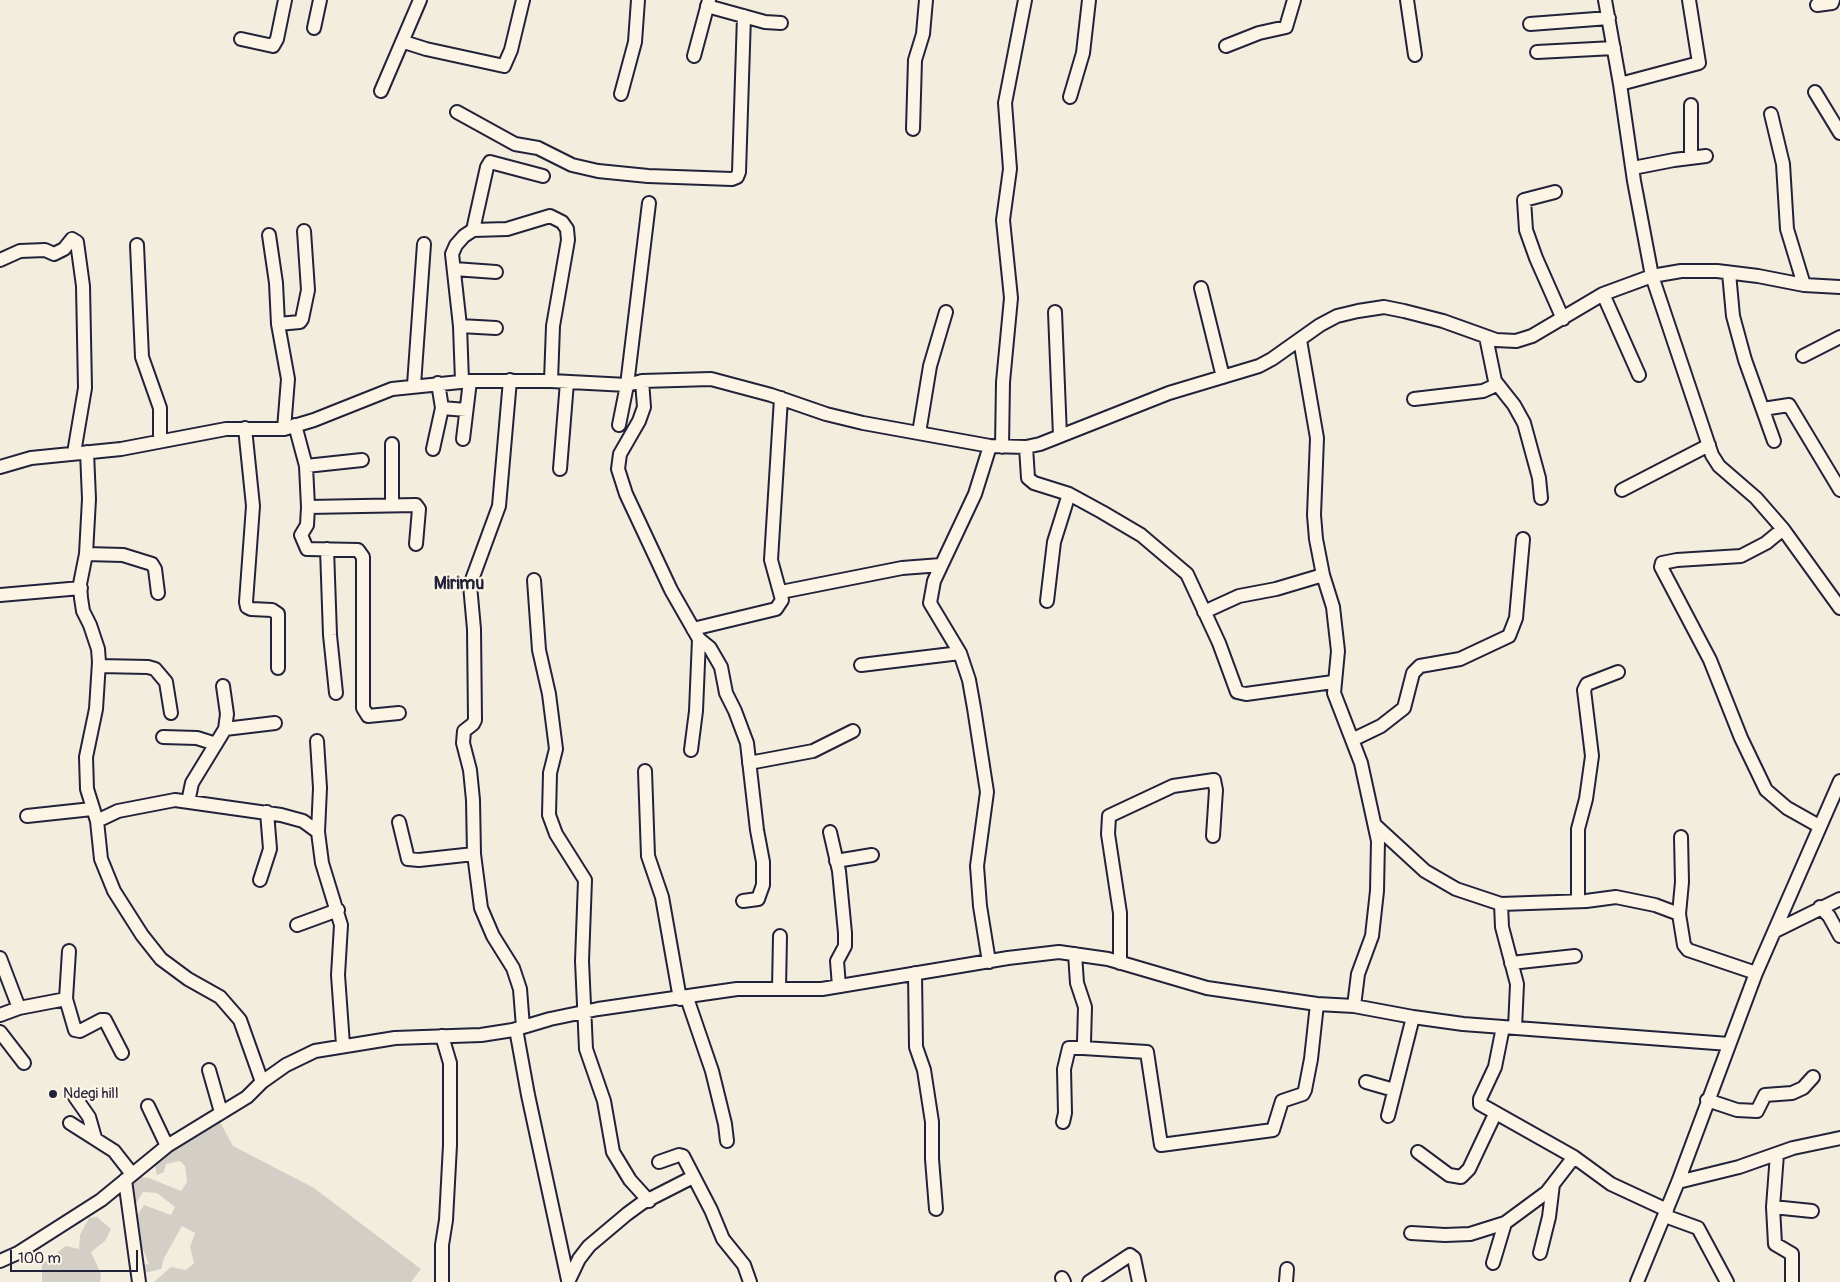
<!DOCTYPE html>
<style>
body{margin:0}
#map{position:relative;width:1840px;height:1282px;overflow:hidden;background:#f3edde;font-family:Pangolin,sans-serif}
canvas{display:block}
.scale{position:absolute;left:10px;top:1250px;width:128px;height:22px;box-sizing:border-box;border:2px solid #22223b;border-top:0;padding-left:6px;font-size:15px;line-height:18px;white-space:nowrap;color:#22223b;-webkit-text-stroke:4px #fcf5e5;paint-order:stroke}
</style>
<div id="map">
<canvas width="1840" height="1282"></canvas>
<div class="scale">100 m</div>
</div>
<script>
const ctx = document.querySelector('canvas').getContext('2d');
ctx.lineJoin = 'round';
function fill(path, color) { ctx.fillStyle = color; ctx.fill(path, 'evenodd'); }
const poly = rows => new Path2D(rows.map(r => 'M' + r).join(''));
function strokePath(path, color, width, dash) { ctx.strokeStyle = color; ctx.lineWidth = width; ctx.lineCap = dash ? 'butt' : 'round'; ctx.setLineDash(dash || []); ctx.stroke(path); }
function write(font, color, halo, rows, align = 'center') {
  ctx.font = font + ' Pangolin,sans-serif'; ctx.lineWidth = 4.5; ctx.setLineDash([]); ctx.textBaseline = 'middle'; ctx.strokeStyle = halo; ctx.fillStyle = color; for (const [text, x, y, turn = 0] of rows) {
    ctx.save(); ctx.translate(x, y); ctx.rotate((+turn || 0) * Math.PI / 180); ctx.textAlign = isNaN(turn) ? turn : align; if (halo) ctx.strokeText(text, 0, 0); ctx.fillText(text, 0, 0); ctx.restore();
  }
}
const green = poly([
 [219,1120,233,1146,314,1188,421,1269,411,1282,154,1282,171,1267,186,1270,194,1263,190,1247,195,1233,182,1226,164,1258,161,1269,144,1273,140,1265,149,1264,132,1223,144,1205,171,1215,175,1207,157,1193,143,1192,134,1207,124,1208,121,1197,138,1177,149,1178,181,1191,187,1182,185,1166,180,1161,166,1164,164,1172,157,1175,155,1165,189,1138],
 [97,1217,111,1229,105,1241,91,1252,101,1274,100,1282,42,1282,42,1264,66,1246,79,1249,80,1235,89,1218]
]);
const minor = poly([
 [1407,0,1415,55],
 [1605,0,1620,84,1634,181,1652,276,1712,455,1719,466,1756,498,1783,529,1840,608],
 [1817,5,1832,3,1833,0],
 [707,6,765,22,781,23],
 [1530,24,1609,18],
 [314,28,320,0],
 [241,39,273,46,277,39,285,0],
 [404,42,426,49,504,66,511,50,523,0],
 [1226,46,1259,33,1286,27,1294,0],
 [1537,52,1614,48],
 [694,56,709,0],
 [1620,84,1699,63,1689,0],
 [381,91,420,0],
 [1815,92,1840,133],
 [621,94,635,42,638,0],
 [1070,97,1083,53,1089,0],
 [457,112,515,144,538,148,572,165,598,171,648,176,732,179,737,177,739,172,744,16],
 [1771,114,1783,164,1787,229,1804,285],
 [913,129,915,60,923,34,926,0],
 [1691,158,1691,105],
 [1633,168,1674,160,1706,156],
 [1555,192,1524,200,1526,230,1536,258,1563,319],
 [473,230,487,167,490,162,543,176],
 [269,235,276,283,278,324,288,379,284,429],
 [137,245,142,357,160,408,160,441],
 [0,260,20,251,45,250,54,254,64,249,72,239,77,242,83,286,85,388,74,453],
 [454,269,496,272],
 [1729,273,1733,316,1745,360,1774,441],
 [1201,288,1223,377],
 [1603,294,1639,375],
 [1055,312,1060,436],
 [278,324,300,322,302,319,308,290,304,231],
 [460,326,496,328],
 [1300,340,1317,438,1314,515,1316,539,1323,575],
 [1803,356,1840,337],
 [510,380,499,506,470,585,474,629,475,720,473,724,464,731,463,743,470,770,473,800,474,854,481,908,493,936,513,968,520,989,523,1027],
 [462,381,460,326,452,254,456,245,464,236,473,230,507,229,550,216,562,222,567,229,568,240,553,326,551,381],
 [642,381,644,407,639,421,620,454,618,469,626,494,671,590,699,639,710,648,721,667,726,693,735,711,747,743,757,830,763,862,763,885,758,899,743,901],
 [1495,381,1514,405,1524,423,1539,478,1541,498],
 [438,383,442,408,466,410],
 [414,385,424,244],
 [1414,399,1483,391,1494,386,1495,381,1486,337],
 [1763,409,1789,405,1840,490],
 [295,425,306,466,308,507,307,525,301,535,307,549,358,550,363,557,363,708,368,716,399,713],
 [619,425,627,385,649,203],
 [245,428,253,506,246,602,247,607,251,609,272,610,278,614,278,668],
 [919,433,930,366,946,312],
 [463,439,470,381],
 [1002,447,1003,382,1011,298,1003,220,1010,169,1005,103,1025,0],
 [1026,447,1028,478,1034,483,1069,494,1102,512,1141,535,1187,574,1219,643,1237,692,1246,694,1333,682],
 [433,449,442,408],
 [87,452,89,499,86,554,80,584,81,598,83,611,90,625,98,649,99,662,96,709,86,757,87,789,97,821,101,859,114,891,142,935,161,959,188,979,220,997,240,1020,262,1082],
 [306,466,362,460],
 [0,467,31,458,121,449,226,429,284,429,314,420,392,389,470,381,551,381,627,385,642,381,711,379,771,395,826,414,863,423,990,446,1026,447,1040,444,1169,393,1259,366,1272,359,1320,325,1337,316,1358,311,1384,307,1404,311,1443,321,1496,340,1516,341,1532,336,1603,294,1652,276,1681,271,1717,271,1758,276,1804,285,1840,287],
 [560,469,567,382],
 [1622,490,1709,445],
 [392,505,392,444],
 [308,507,416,505,419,509,416,544],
 [1783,529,1766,543,1741,556,1677,560,1662,563,1661,567,1710,660,1741,738,1766,790,1787,808,1819,826],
 [327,549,330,635,336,693],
 [86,554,123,555,152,564,155,569,158,593],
 [534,580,539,650,549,694,556,749,550,773,549,815,556,834,585,880,582,961,586,1049,604,1101,613,1152,630,1180,649,1201],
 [781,592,902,568,941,565],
 [0,595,81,588],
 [1047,601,1054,542,1069,494],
 [1204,612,1239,596,1276,589,1323,575,1333,607,1338,651,1334,693,1361,763,1378,841,1377,891,1372,936,1358,974,1354,1006],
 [693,629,776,609,782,600,771,560,781,398],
 [861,665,960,653],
 [99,666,148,667,155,669,166,682,171,713],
 [225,729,275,723],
 [163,737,197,738,216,744],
 [1352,740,1381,726,1404,708,1413,673,1420,666,1460,659,1509,636,1516,618,1523,539],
 [317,741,320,788,318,832,322,863,341,925,338,975,343,1045],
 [691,750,696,711,699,639],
 [749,763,813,751,853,731],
 [645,771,648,856,662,897,680,999],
 [188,802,192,783,225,729,227,714,223,686],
 [27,816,92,809],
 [97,821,118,811,175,800,281,815,303,821,318,832],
 [399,822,408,859,419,860,474,854],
 [1376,826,1425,871,1456,889,1501,904,1586,901,1616,897,1655,905,1679,914,1684,945,1688,950,1756,973],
 [830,832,839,871,845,933,845,946,837,961,839,986],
 [836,861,872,855],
 [260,880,270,849,267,812],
 [1578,901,1578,829,1586,799,1592,756,1584,690,1587,684,1618,672],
 [1501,904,1502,927,1517,984,1515,1028],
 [1820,907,1829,916,1840,936],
 [1679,914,1682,882,1681,837],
 [297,925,338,910],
 [1775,931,1840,899],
 [0,958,19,1008],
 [989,962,980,906,977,866,987,792,974,708,969,680,960,653,930,603,934,581,975,494,990,446],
 [1120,963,1120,913,1108,834,1109,816,1173,786,1214,780,1216,790,1213,836],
 [1511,963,1575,956],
 [915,973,916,1047,924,1070,932,1122,932,1159,936,1209],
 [779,989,780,936],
 [687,998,712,1071,725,1124,727,1141],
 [66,999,75,1030,80,1031,101,1020,105,1020,122,1053],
 [0,1015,19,1008,66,999,69,951],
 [1503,1027,1495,1067,1480,1099,1480,1104,1574,1157,1611,1184,1667,1210],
 [516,1029,528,1095,568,1280],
 [0,1032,24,1063],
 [442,1036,450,1063,450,1145,446,1220,442,1245,442,1282],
 [1083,1048,1147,1052,1161,1145,1273,1130,1282,1101,1303,1094,1305,1090,1311,1059,1317,1004],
 [209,1070,221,1112],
 [1366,1082,1394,1090],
 [75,1097,89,1117,95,1138],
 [1707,1100,1737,1110,1757,1111,1765,1095,1792,1093,1803,1088,1813,1077],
 [148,1106,167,1146],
 [1388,1116,1413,1017],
 [1063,1122,1065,1113,1064,1069,1069,1048,1083,1048,1084,1042,1085,1007,1077,983,1075,954],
 [70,1123,114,1151,132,1174],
 [1418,1152,1449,1175,1461,1177,1469,1169,1495,1114],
 [1777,1154,1773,1207,1775,1244,1792,1254,1792,1282],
 [659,1162,679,1155,683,1156,711,1210,723,1239,744,1265,750,1282],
 [125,1180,139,1282],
 [1678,1182,1739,1167,1793,1148,1840,1138],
 [1773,1207,1812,1211],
 [1665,1216,1698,1228,1727,1282],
 [1411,1233,1445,1235,1470,1234,1505,1223,1547,1192,1574,1157],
 [1540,1253,1549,1217,1553,1184],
 [0,1261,18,1253,101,1200,167,1146,247,1097,262,1082,286,1065,315,1051,395,1038,481,1035,513,1030,550,1019,598,1009,737,989,822,989,1008,958,1059,952,1108,959,1207,988,1317,1004,1354,1006,1413,1017,1463,1024,1729,1044],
 [1493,1263,1505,1223],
 [1062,1278,1064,1282],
 [569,1280,579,1259,589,1246,627,1214,642,1203,693,1177],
 [1089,1282,1130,1255,1134,1258,1139,1282],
 [1286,1282,1287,1269],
 [1637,1282,1678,1182,1756,973,1840,781]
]);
const markers = [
 [53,1094,5,"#22223b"]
];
const poiNames = [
 ["Ndegi hill",63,1094]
];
const quarterNames = [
 ["Mirimu",459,584]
];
fill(green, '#d4cfc6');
strokePath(minor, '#22223b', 16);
strokePath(minor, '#fcf5e5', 12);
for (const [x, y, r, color] of markers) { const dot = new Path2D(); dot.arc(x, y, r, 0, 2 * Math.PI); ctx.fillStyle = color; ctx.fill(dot); strokePath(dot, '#fcf5e5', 2); }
write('15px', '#22223b', '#fcf5e5', poiNames, 'left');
write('bold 18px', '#22223b', '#fcf5e5', quarterNames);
</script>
